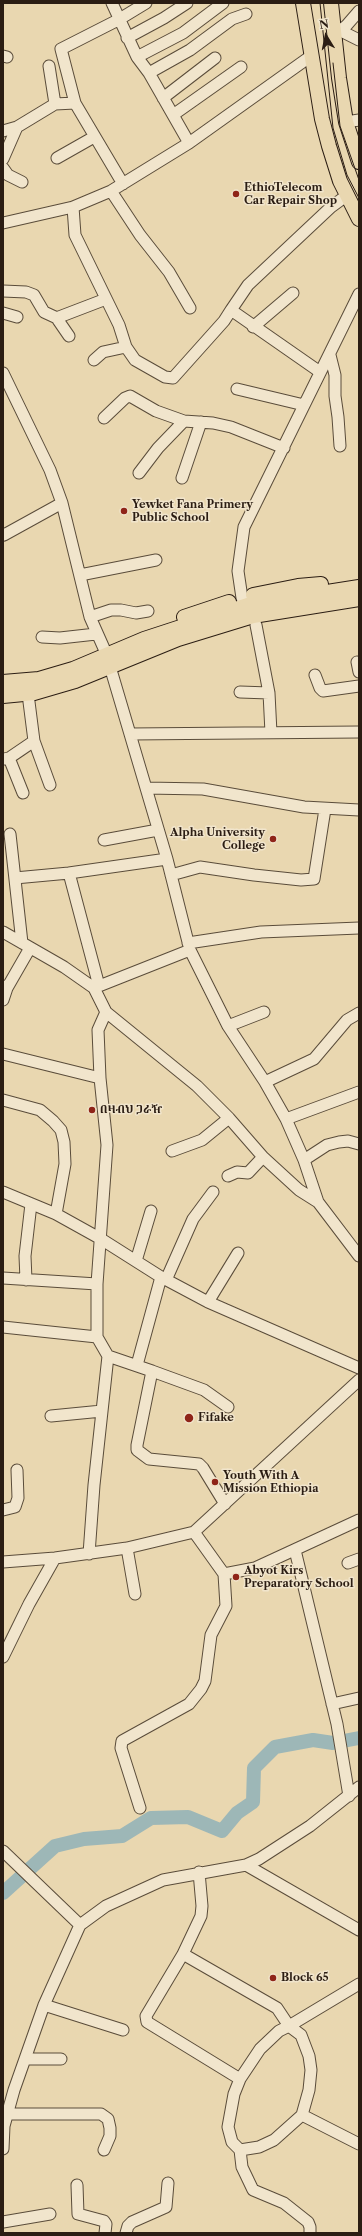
<!DOCTYPE html>
<meta charset="utf-8">
<style>
body{margin:0}
#map{position:relative;width:362px;height:2236px;overflow:hidden;background:#e9d7b0;font-family:"Libre Caslon Text",serif}
canvas{display:block}
.frame{position:absolute;inset:0;border:4px solid #2b1d13;pointer-events:none}
.north{position:absolute;left:306px;top:16px;width:40px;height:40px;-webkit-text-stroke:3px #f1e5cc;paint-order:stroke;rotate:350deg;font-size:11px;font-weight:700;line-height:16px;text-align:center;color:#2b1d13}
.north::after{content:'';display:block;margin:auto;width:14px;height:18px;background:#2b1d13;clip-path:polygon(50% 0,100% 100%,50% 72%,0 100%)}
</style>
<div id="map">
<canvas width="362" height="2236"></canvas>
<div class="frame"></div>
<div class="north">N</div>
</div>
<script>
const ctx = document.querySelector('canvas').getContext('2d');
ctx.lineJoin = 'round';
const poly = rows => new Path2D(rows.map(r => 'M' + r).join(''));
function strokePath(path, color, width, dash) { ctx.strokeStyle = color; ctx.lineWidth = width; ctx.lineCap = dash ? 'butt' : 'round'; ctx.setLineDash(dash || []); ctx.stroke(path); }
function write(font, color, halo, rows, align = 'center') {
  ctx.font = font + ' "Libre Caslon Text","Noto Serif Ethiopic",serif'; ctx.lineWidth = 3; ctx.setLineDash([]); ctx.textBaseline = 'middle'; ctx.strokeStyle = halo; ctx.fillStyle = color; for (const [text, x, y, turn = 0] of rows) {
    ctx.save(); ctx.translate(x, y); ctx.rotate((+turn || 0) * Math.PI / 180); ctx.textAlign = isNaN(turn) ? turn : align; if (halo) ctx.strokeText(text, 0, 0); ctx.fillText(text, 0, 0); ctx.restore();
  }
}
const river = poly([
 [3,1893,55,1846,84,1839,122,1836,151,1818,188,1817,222,1831,237,1813,253,1802,254,1768,275,1747,313,1740,333,1743,359,1738]
]);
const minor = poly([
 [112,3,137,57,149,73,189,143],
 [341,31,359,40],
 [334,35,346,26,359,11],
 [127,38,164,18,187,3],
 [3,56,7,57],
 [137,57,183,33,223,3],
 [49,66,55,104],
 [149,73,190,50,232,19,246,14],
 [163,98,215,58],
 [173,115,241,67],
 [346,122,359,120],
 [3,131,17,127],
 [57,158,94,137],
 [3,159,17,127,55,104,75,103],
 [3,168,8,175,22,182],
 [123,184,75,103,61,49,118,20,146,3],
 [111,191,140,235,169,272,190,308],
 [73,207,75,235,119,325,126,347,135,360,165,377,173,378,224,321,231,310,320,372],
 [3,223,73,207,111,191,189,143,311,56],
 [3,291,26,292,34,295,44,312,57,318],
 [231,310,248,285,331,207,346,196],
 [3,313,17,317],
 [253,327,293,293],
 [69,336,58,320,59,317,106,299],
 [330,355,335,375,335,396,338,417,340,446],
 [94,360,103,352,126,347],
 [3,373,50,470,62,503,90,617,106,653,167,859,190,950,228,1026,265,1082,286,1119,304,1160,318,1202,359,1256],
 [237,389,304,405],
 [104,418,125,398,130,396,156,411,184,421,213,423,231,427,284,448],
 [139,473,158,448,184,421],
 [182,478,201,422],
 [3,534,4,535,62,503],
 [80,575,156,560],
 [242,598,238,571,244,527,359,294],
 [90,617,111,610,121,610,136,613,148,611],
 [256,625,269,693,271,733],
 [42,637,60,638,96,634],
 [357,662,359,672],
 [315,675,320,688,323,691,359,686],
 [240,692,269,693],
 [28,694,34,741,50,785],
 [130,734,359,732],
 [9,758,23,793],
 [4,759,9,758,34,741],
 [146,788,203,789,304,807,359,810],
 [10,834,22,943],
 [104,840,158,830],
 [171,875,200,867,254,875,301,880,314,879,325,809],
 [15,878,69,873],
 [3,932,64,967,94,988,106,1012,197,1086,229,1118,263,1157,299,1190,318,1202],
 [188,943,261,932,359,928],
 [3,986,7,988,30,948],
 [99,986,69,873,167,859],
 [94,988,190,950],
 [3,1000,7,988],
 [228,1026,264,1012],
 [3,1054,100,1078],
 [265,1082,314,1059,347,1020,359,1013],
 [3,1100,40,1110,53,1121,61,1130,64,1142,65,1164,56,1214],
 [286,1119,359,1092],
 [172,1151,202,1140,229,1118],
 [304,1160,327,1145,339,1142,348,1141,359,1144],
 [228,1176,237,1172,248,1173,263,1157],
 [3,1192,56,1214,101,1239,161,1277,208,1302,359,1368],
 [136,1261,151,1211],
 [3,1278,97,1284,107,1145,100,1078,98,1030,106,1012],
 [26,1280,25,1256,31,1204],
 [166,1280,193,1219,213,1192],
 [208,1302,238,1253],
 [3,1327,97,1337,108,1356,152,1371],
 [97,1337,97,1284],
 [137,1365,161,1277],
 [51,1416,102,1411],
 [225,1504,203,1468,199,1464,149,1459,137,1450,137,1445,152,1371,204,1390,228,1407],
 [3,1510,15,1507,18,1498,17,1470],
 [194,1532,224,1574,255,1568,359,1520],
 [127,1548,135,1594],
 [295,1550,337,1724,349,1796],
 [89,1554,94,1485,108,1356],
 [3,1562,55,1558,127,1548,194,1532,359,1380],
 [348,1563,359,1559],
 [3,1657,29,1604,55,1558],
 [332,1704,359,1698],
 [140,1808,121,1748,122,1741,189,1704,201,1689,205,1681,211,1635,226,1606,224,1574],
 [3,1851,80,1925,44,2005,14,2090,4,2126,3,2149],
 [246,1865,359,1930],
 [199,1872,202,1906,201,1916,183,1954,146,2016,147,2022,240,2079],
 [80,1925,106,1906,163,1880,246,1865,259,1859,310,1826,359,1787],
 [183,1954,277,2008,289,2026,359,1984],
 [44,2005,123,2030],
 [289,2026,301,2035,309,2056,311,2070,309,2090,302,2115,274,2140,259,2147,240,2150,232,2142,228,2127,234,2094,240,2079,260,2049,279,2031,289,2026],
 [26,2059,61,2059],
 [7,2114,101,2114,108,2119,110,2128,110,2136,104,2150],
 [302,2115,359,2144],
 [240,2150,242,2167,253,2190,284,2203,308,2222,310,2227,310,2233],
 [77,2185,78,2214,104,2221,106,2224,105,2233],
 [3,2222,50,2214],
 [126,2233,128,2226,132,2222,166,2207,168,2183]
]);
const major = poly([
 [303,3,322,119,329,146,340,181,359,219],
 [331,3,339,78,346,122,359,162],
 [253,595,298,586,321,584],
 [184,617,229,602],
 [3,682,39,679,73,669,144,639,251,604,359,587],
 [3,696,34,693,75,681,178,639,253,616,359,599]
]);
const tram = poly([
 [320,3,333,128,347,175,359,198],
 [333,63,340,126,359,180]
]);
const markers = [
 [236,194,4,"#8f2418"],
 [124,511,4,"#8f2418"],
 [273,839,4,"#8f2418"],
 [92,1110,4,"#8f2418"],
 [189,1418,5,"#8f2418"],
 [215,1482,4,"#8f2418"],
 [236,1577,4,"#8f2418"],
 [273,1978,4,"#8f2418"]
];
const poiNames = [
 ["EthioTelecom",244,188],
 ["Car Repair Shop",244,201],
 ["Yewket Fana Primery",132,505],
 ["Public School",132,518],
 ["Alpha University",265,833,"right"],
 ["College",265,846,"right"],
 ["በዛብህ ጋራዥ",100,1110],
 ["Fifake",198,1418],
 ["Youth With A",223,1476],
 ["Mission Ethiopia",223,1489],
 ["Abyot Kirs",244,1571],
 ["Preparatory School",244,1584],
 ["Block 65",281,1978]
];
strokePath(river, '#9db7b7', 14);
strokePath(minor, '#5a4c3a', 13);
strokePath(major, '#2b1d13', 16);
strokePath(minor, '#f1e5cc', 11);
strokePath(major, '#e9d7b0', 14);
strokePath(tram, '#2b1d13', 1);
for (const [x, y, r, color] of markers) { const dot = new Path2D(); dot.arc(x, y, r, 0, 2 * Math.PI); ctx.fillStyle = color; ctx.fill(dot); strokePath(dot, '#f1e5cc', 1.5); }
write('bold 11px', '#2b1d13', '#f1e5cc', poiNames, 'left');
</script>
